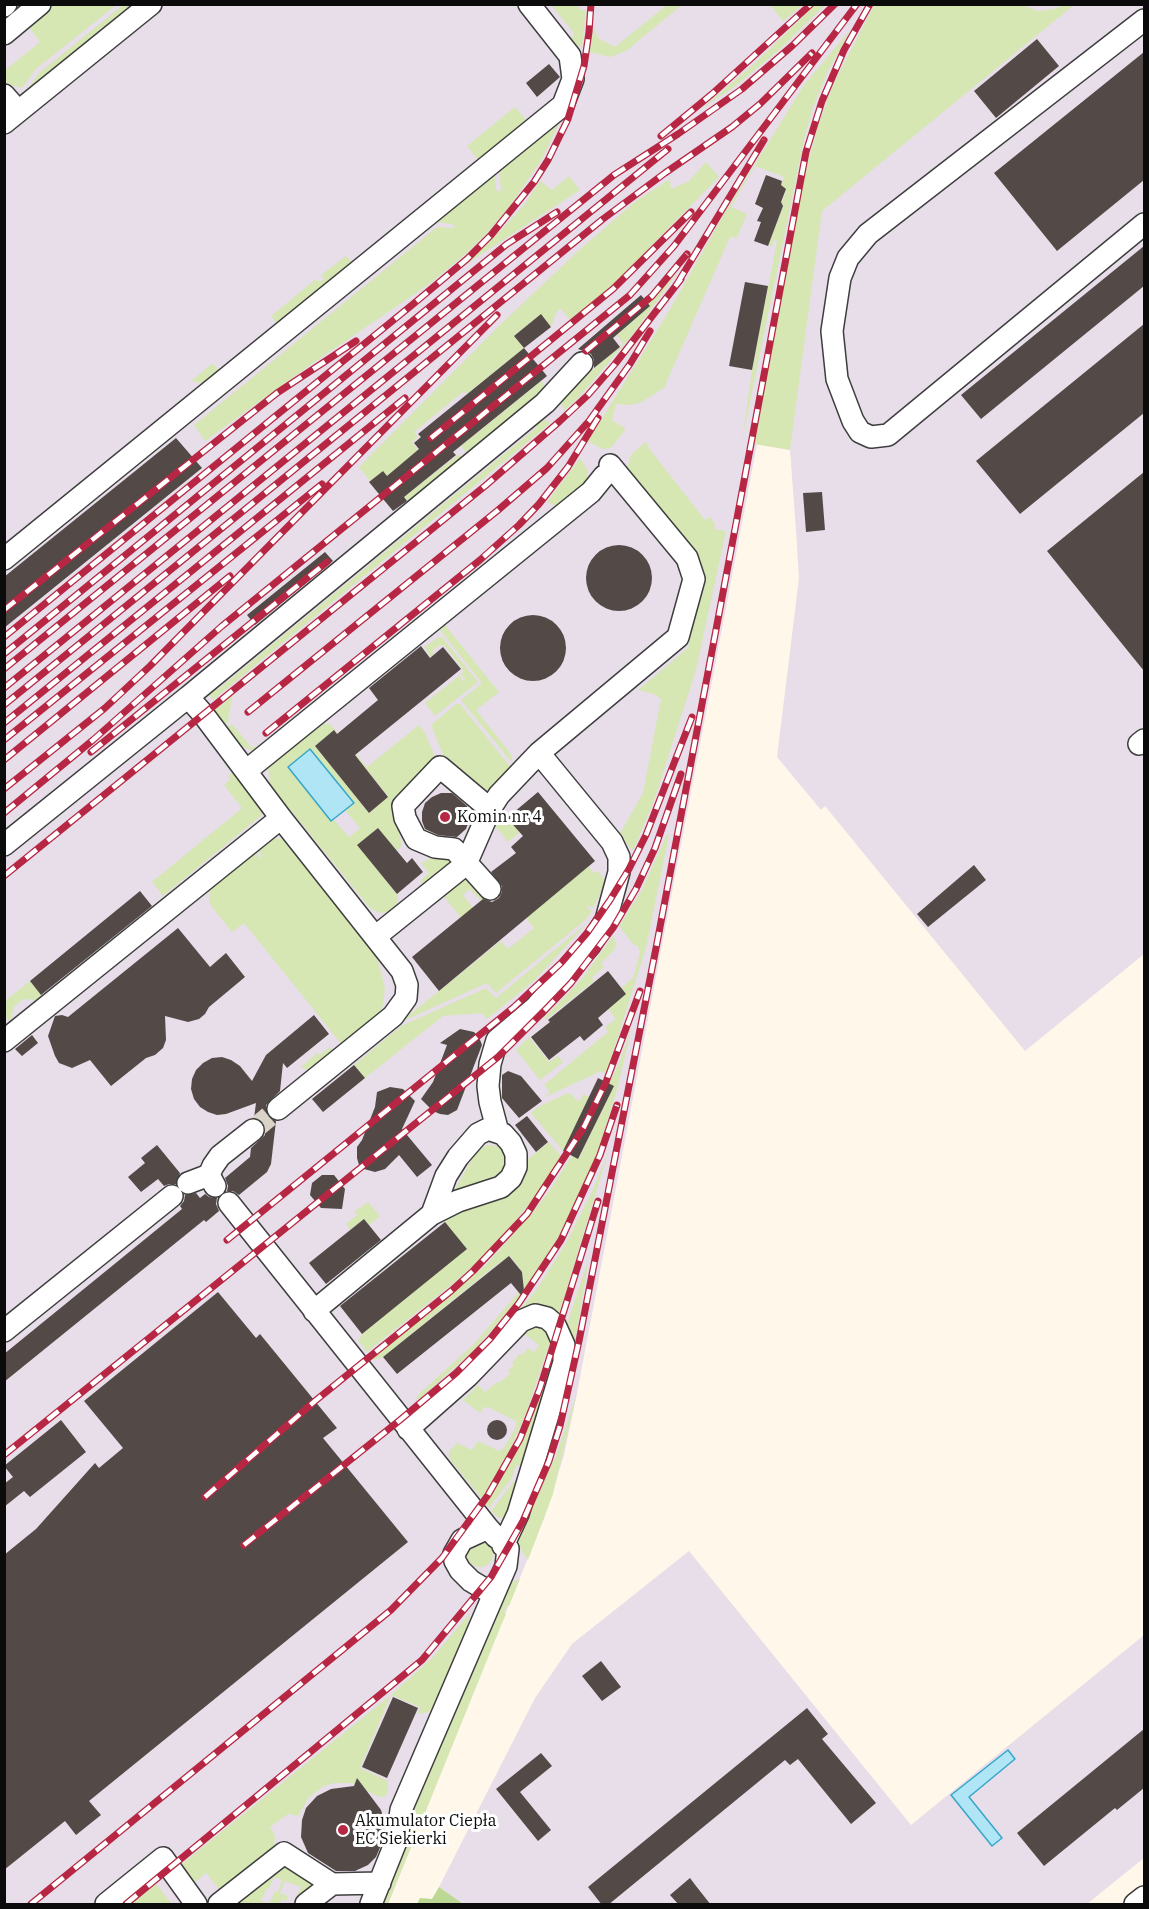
<!DOCTYPE html>
<meta charset="utf-8">
<style>
body{margin:0}
#map{position:relative;width:1149px;height:1909px;overflow:hidden;background:#fff7e9;font-family:"IBM Plex Serif",serif}
canvas{display:block}
.frame{position:absolute;inset:0;border:6px solid #0b0b0b;pointer-events:none}
</style>
<div id="map">
<canvas width="1149" height="1909"></canvas>
<div class="frame"></div>
</div>
<script>
const ctx = document.querySelector('canvas').getContext('2d');
ctx.lineJoin = 'round';
function fill(path, color) { ctx.fillStyle = color; ctx.fill(path, 'evenodd'); }
const poly = rows => new Path2D(rows.map(r => 'M' + r).join(''));
function strokePath(path, color, width, dash) { ctx.strokeStyle = color; ctx.lineWidth = width; ctx.lineCap = dash ? 'butt' : 'round'; ctx.setLineDash(dash || []); ctx.stroke(path); }
function write(font, color, halo, rows, align = 'center') {
  ctx.font = font + ' "IBM Plex Serif",serif'; ctx.lineWidth = 6; ctx.setLineDash([]); ctx.textBaseline = 'middle'; ctx.strokeStyle = halo; ctx.fillStyle = color; for (const [text, x, y, turn = 0] of rows) {
    ctx.save(); ctx.translate(x, y); ctx.rotate((+turn || 0) * Math.PI / 180); ctx.textAlign = isNaN(turn) ? turn : align; if (halo) ctx.strokeText(text, 0, 0); ctx.fillText(text, 0, 0); ctx.restore();
  }
}
const industrial = poly([
 [5,5,1144,5,1144,954,1025,1051,825,806,821,810,777,757,799,578,796,530,790,450,757,444,577,1393,564,1455,545,1516,388,1904,5,1904],
 [689,1551,911,1825,1144,1635,1144,1858,1087,1904,463,1904,439,1887,535,1698,572,1644]
]);
const green = poly([
 [668,4,682,5,626,51,610,57,589,52,594,28,598,38,615,47],
 [1019,4,1038,11,1054,9,1063,5,1074,5,822,211,790,450,754,444,805,174,818,126,833,85,874,5],
 [54,5,116,5,36,69,22,88,8,84,5,81,4,71,40,42,28,26],
 [123,5,136,5,34,86,28,88,39,73],
 [551,5,576,5,582,11,586,9,582,48,568,39,573,37,574,33],
 [770,5,803,5,783,21],
 [815,5,825,5,780,49,738,84,699,111,756,62],
 [851,29,827,73,812,110,804,140,742,441,752,370,777,241,774,240,772,246,768,246,783,207,781,203,786,191,785,188,781,186,784,177,755,166,731,207,747,214,737,238,730,237,664,388,640,403,629,405,616,404,612,420,626,429,611,448,602,449,588,441,669,311,724,214,804,85],
 [515,107,528,122,479,161,467,146],
 [560,121,542,159,510,206,488,232,468,252,428,285,316,361,205,441,194,425,437,227,455,228,452,224,435,222,495,173,496,189,499,192,501,190,499,170],
 [706,162,719,177,613,285,570,320,560,308,557,311,551,327,541,315,514,335,524,348,467,394,464,391,414,432,418,437,412,442,418,450,387,476,370,481,359,467,502,323,578,251,636,201,670,179,671,189,689,181],
 [569,176,580,190,465,265,504,227,524,205,540,181,552,190],
 [346,256,353,264,278,325,271,316,316,279,320,282,324,279,321,275],
 [678,272,634,333,579,397,564,411,561,401,562,396,623,344,617,335,650,306,647,302],
 [213,363,220,373,206,384,191,381],
 [541,381,548,389,469,456,461,446],
 [539,420,545,420,551,423,213,700,209,695,214,684],
 [535,425,537,427,218,689,216,687],
 [645,442,649,445,648,447,705,520,710,517,715,524,714,529,726,531,696,670,654,801,633,851,619,835,643,793,661,699,654,694,638,690,688,648,700,590,626,474,630,456],
 [459,454,464,460,410,505,404,497],
 [580,458,588,471,586,485,561,509,547,502],
 [445,625,499,692,476,710,511,754,513,764,461,700,482,683,440,630],
 [439,637,443,638,478,682,435,716,425,703,460,675,462,681,465,679,461,674,463,672,462,668,444,645,442,646,440,645,432,651,434,654,431,657,424,647],
 [233,695,228,719,229,721,223,726,213,712],
 [456,704,460,704,512,769,497,788,483,791,469,783,443,755,431,725],
 [315,723,330,724,367,767,419,725,424,731,436,759,394,806,402,846,376,867,398,896,397,903,389,912,379,913,370,908,270,785,268,765],
 [334,730,388,796,369,813,315,746],
 [310,750,353,803,345,810,360,828,349,837,288,767],
 [232,724,252,748,285,733,259,750,250,750,239,744,225,729],
 [224,758,262,808,262,815,163,896,152,882,242,808,224,785,230,779,228,776,232,773,222,760],
 [500,808,520,832,508,842,495,826,495,820],
 [667,834,669,835,646,948,606,1074,601,1071,543,1098,550,1092,544,1085,608,1032,605,1027,616,1019,608,1009,626,994,621,988,633,978,640,952,637,945,634,945,619,926,642,890],
 [275,838,287,840,375,949,385,988,383,1005,378,1016,343,1046,244,923,232,932,212,907,209,901,210,891,213,887,256,853,260,858,262,856,258,851],
 [450,854,456,865,429,885,423,884,420,881,429,873,421,863,435,856],
 [588,866,594,873,598,871,606,882,593,908,588,906,587,908,592,911,584,921,496,993,487,983,399,1023,501,941,508,949,534,928,525,917],
 [467,877,486,898,481,901,470,889,463,895,473,908,461,918,442,894,457,878],
 [588,922,535,980,487,1019,482,1013,443,1016,365,1078,354,1065,401,1026,486,988,496,998],
 [613,936,616,943,614,950,601,963,604,967,592,977,594,981,546,1020,544,1018,581,980],
 [30,981,42,996,37,1000,23,999,14,1007,10,1022,5,1016,5,1001],
 [632,1026,618,1086,597,1155,566,1224,543,1264,524,1291,496,1325,472,1352,418,1400,416,1398,420,1393,474,1344,523,1287,522,1272,510,1256,496,1265,383,1357,374,1360,372,1358,486,1265,533,1212,550,1190,572,1156,579,1158,614,1086,609,1084,619,1063],
 [529,1037,549,1062,558,1056,563,1062,540,1080,516,1050],
 [330,1047,335,1052,311,1069,305,1069,301,1067,317,1053,319,1055],
 [568,1093,574,1096,573,1098,580,1101,583,1094,589,1097,563,1151,531,1113,538,1107],
 [549,1142,562,1157,533,1199,512,1225,487,1253,461,1277,367,1352,358,1341,362,1334,466,1249,444,1221,459,1209,508,1196,518,1188,523,1180,527,1173,528,1159],
 [487,1145,499,1146,504,1151,506,1154,506,1167,500,1174,456,1192,455,1189,476,1152],
 [609,1150,559,1314,549,1308,542,1306,535,1306,518,1312,537,1289,566,1243,591,1194],
 [368,1202,380,1216,369,1225,364,1219,350,1230,346,1224,357,1215,355,1211],
 [589,1258,572,1359,557,1425,531,1498,566,1327],
 [536,1326,543,1327,552,1336,527,1411,502,1467,483,1500,451,1461,449,1456,449,1451,457,1443,472,1450,478,1441,499,1451,504,1448,516,1427,516,1421,490,1408,484,1407,480,1413,463,1400,478,1385,485,1392,497,1382,499,1383,510,1374,508,1371,514,1365,512,1363,520,1353,523,1355,528,1348,534,1352,539,1345,521,1331],
 [553,1354,554,1366,527,1468,516,1465,512,1478,489,1508,485,1504,518,1449,536,1405],
 [577,1393,553,1494,528,1560,516,1542,557,1453],
 [514,1481,521,1484,506,1517,499,1518,491,1511],
 '467 1554a13 13 0 1 1 26 0a13 13 0 1 1-26 0Z',
 [520,1579,509,1606,507,1605,504,1612,506,1614,500,1628,388,1904,382,1904,408,1835,414,1799,507,1582,513,1580,514,1585,515,1580],
 [470,1613,467,1627,433,1707,429,1712,418,1714,420,1707,391,1695,360,1768,388,1781,388,1792,385,1796,379,1797,352,1783,335,1783,324,1786,309,1797,298,1816,288,1814,270,1827,275,1836,274,1849,223,1894,206,1873,194,1883,191,1883,178,1867,392,1694,433,1657],
 [280,1867,290,1869,310,1880,312,1885,311,1892,293,1904,301,1887,285,1881,280,1893,288,1896,286,1902,284,1899,277,1904,269,1904,275,1891,278,1892,282,1880,274,1877,269,1889,267,1888,261,1901,269,1904,227,1904],
 [156,1884,172,1904,131,1904,154,1886]
]);
const forest = poly([
 [439,1887,459,1901,463,1904,417,1904,420,1898,432,1899]
]);
const water = poly([
 [310,749,354,803,331,821,288,767,310,749],
 [1008,1750,1015,1759,969,1797,1002,1838,992,1846,951,1795,1008,1750]
]);
const building = poly([
 [1037,39,1059,66,996,118,974,91],
 [1144,52,1144,180,1057,251,994,173],
 [549,64,560,77,537,97,526,83],
 [766,175,782,181,781,185,786,189,781,202,783,206,768,246,754,241,761,222,757,221,763,208,755,204],
 [1144,246,1144,286,981,419,961,395],
 [745,282,768,286,752,370,729,366],
 [641,295,650,306,613,338,620,347,594,368,594,360,591,354,578,349],
 [541,314,551,327,524,348,547,376,453,452,456,455,404,497,407,501,393,511,369,482,383,471,387,476,419,449,414,443,421,437,418,434,524,348,514,336],
 [1144,324,1144,413,1020,514,976,461],
 [176,438,202,468,4,628,4,577],
 [1144,472,1144,671,1047,551],
 [822,492,825,530,806,532,803,493],
 '586 578a33 33 0 1 1 66 0a33 33 0 1 1-66 0Z',
 [325,552,333,561,255,625,247,615],
 '500 648a33 33 0 1 1 66 0a33 33 0 1 1-66 0Z',
 [421,646,430,658,443,647,461,669,355,755,388,797,369,813,315,746,334,730,337,734,378,700,369,688],
 [538,792,595,861,439,991,412,957,483,899,492,902,499,898,502,892,502,886,491,872,516,853,511,847,523,836,507,818],
 [441,793,452,793,467,806,469,812,469,821,466,829,457,837,438,835,425,829,422,821,422,812,425,803,432,797],
 [378,828,407,863,412,858,423,872,397,894,357,845],
 [974,865,986,880,928,927,917,914],
 [140,891,152,906,41,995,30,981],
 [178,928,210,967,226,953,245,977,209,1007,205,1014,199,1019,188,1022,165,1016,166,1040,163,1048,155,1055,146,1058,111,1086,90,1060,72,1068,59,1063,55,1056,48,1036,55,1016,62,1015,68,1017],
 [608,971,626,994,598,1018,603,1025,584,1041,580,1036,549,1060,531,1037,550,1022,548,1020],
 [314,1015,329,1034,287,1068,283,1063,280,1091,266,1105,268,1117,276,1121,271,1164,267,1172,239,1195,233,1191,227,1191,228,1186,225,1178,250,1157,251,1148,265,1135,265,1128,263,1122,254,1118,256,1103,226,1114,217,1115,208,1112,200,1107,194,1099,191,1089,192,1079,196,1070,203,1063,212,1058,222,1057,231,1060,240,1066,252,1081,266,1055],
 [460,1029,474,1032,479,1037,482,1045,457,1110,448,1115,440,1114,433,1111,421,1099,433,1082,447,1045,440,1043],
 [32,1035,38,1043,22,1056,15,1049],
 [354,1065,365,1078,323,1112,312,1099],
 [508,1071,521,1076,542,1101,519,1118,502,1098,502,1075],
 [598,1078,614,1086,578,1159,563,1151],
 [390,1087,403,1089,415,1101,402,1129,432,1165,417,1177,399,1155,385,1169,375,1172,364,1169,359,1165,357,1158,357,1147,362,1140,375,1107,377,1092],
 [527,1116,548,1142,536,1152,515,1125],
 [157,1145,180,1173,176,1184,169,1184,164,1186,158,1179,141,1192,128,1177,145,1163,141,1158],
 [322,1175,334,1175,345,1189,342,1209,321,1208,310,1195,312,1183],
 [196,1193,200,1198,205,1194,209,1197,217,1198,216,1204,219,1211,206,1222,204,1220,4,1382,4,1354,182,1209,180,1206,184,1201,185,1195],
 [364,1219,381,1240,326,1284,309,1263],
 [445,1222,467,1249,362,1334,340,1306],
 [509,1256,522,1272,525,1300,511,1283,397,1374,383,1357],
 [218,1292,256,1338,260,1334,337,1428,323,1438,408,1542,89,1801,101,1815,76,1835,65,1821,4,1870,4,1555,36,1529,95,1463,99,1468,123,1448,84,1401],
 '487 1430a10 10 0 1 1 20 0a10 10 0 1 1-20 0Z',
 [61,1420,86,1452,30,1497,24,1491,4,1507,4,1484,13,1477,4,1466],
 [601,1661,621,1687,602,1701,582,1676],
 [393,1697,418,1708,387,1778,362,1767],
 [807,1708,828,1734,822,1739,876,1803,851,1824,798,1759,790,1765,785,1760,608,1905,602,1905,588,1887],
 [1144,1729,1144,1788,1117,1810,1115,1808,1044,1866,1017,1833],
 [541,1753,552,1766,520,1792,551,1830,538,1841,496,1789],
 [357,1778,381,1810,385,1823,385,1836,376,1857,368,1865,355,1871,336,1871,308,1853,301,1837,302,1820,306,1808,317,1796,331,1789,354,1786],
 [690,1878,696,1886,711,1905,679,1905,670,1895]
]);
const minorTunnel = poly([
 [253,1130,278,1109]
]);
const minor = poly([
 [4,6,6,4],
 [1144,20,868,234,848,258,840,278,832,331,837,379,853,421,860,432,871,437,888,435,1144,224],
 [4,34,40,4],
 [4,95,18,111],
 [4,123,151,4],
 [4,559,563,105,573,79,570,56,529,4],
 [1139,744,1144,740],
 [246,771,591,492,604,476],
 [490,809,440,767,403,806,405,818,416,839,435,847,454,849,490,889],
 [4,845,188,697],
 [375,937,466,864,490,809,499,795,539,753],
 [4,1041,281,818,203,714,188,697,545,403,582,363],
 [278,1109,393,1016,406,998,407,985,402,971,281,818],
 [498,1132,490,1102,488,1086,490,1064,497,1040,536,1007,590,945,606,920,619,872,619,857,612,842,539,753,678,637,694,579,687,558,610,465],
 [188,1183,209,1175],
 [215,1186,209,1175,213,1166,220,1156,253,1130],
 [229,1203,488,1528],
 [314,1311,432,1214,458,1201,501,1187,511,1178,516,1167,516,1154,511,1143,503,1134,488,1129,478,1134,458,1157,446,1176,432,1214],
 [4,1331,172,1196],
 [493,1594,471,1581,460,1570,455,1561,454,1554,462,1540,488,1528,496,1537],
 [106,1904,163,1858,196,1904],
 [219,1904,284,1853,332,1884],
 [306,1904,332,1884,380,1883],
 [371,1904,397,1839,401,1810,506,1566,508,1549,503,1546,518,1514,564,1362,564,1345,555,1325,547,1318,535,1315,521,1321,468,1376,408,1429],
 [1135,1904,1144,1897]
]);
const rail = poly([
 [661,136,712,94,811,4],
 [677,284,764,140],
 [586,351,652,296,687,254],
 [431,438,613,289,691,212],
 [4,610,277,393,356,341],
 [4,637,412,305,467,259,491,235,534,182,548,160,568,119,584,66,589,32,591,4],
 [4,654,507,244,557,212],
 [4,669,614,175,678,134,742,89,792,46,835,4],
 [4,688,668,149],
 [4,705,603,219,665,173,732,127,760,104,812,53],
 [248,712,497,511,547,468,589,421,630,364,650,331],
 [4,723,405,398],
 [266,733,480,560,519,525,539,504,568,467,598,418],
 [4,740,322,484],
 [91,752,327,562],
 [4,760,230,576],
 [4,789,105,708,150,666,497,315],
 [4,813,93,740,222,626,630,295,674,246,857,4],
 [4,876,485,486,560,421,588,395,615,364,681,279],
 [227,1240,514,1007,561,963,587,933,610,900,629,869,646,835,692,717],
 [4,1455,498,1057,547,1008,571,983,613,928,636,889,655,848,681,774],
 [205,1497,315,1401,451,1291,473,1271,527,1214,584,1127,606,1082,640,991],
 [244,1545,400,1420,456,1373,490,1339,519,1303,561,1240,600,1155,617,1105],
 [31,1904,391,1610,442,1558,488,1495,520,1439,540,1388,598,1201],
 [126,1904,422,1660,491,1577,523,1521,549,1461,560,1426,579,1341,657,943,806,152,822,101,844,50,870,4]
]);
const markers = [
 [445,817,6,"#b72643"],
 [343,1830,6,"#b72643"]
];
const poiNames = [
 ["Komin nr 4",457,817],
 ["Akumulator Ciepła",355,1821],
 ["EC Siekierki",355,1839]
];
fill(industrial, '#e7deea');
fill(green, '#d6e7b4');
fill(forest, '#bdd894');
fill(water, '#afe5f5');
strokePath(water, '#37a6ca', 1.5);
fill(building, '#534a47');
strokePath(minorTunnel, '#dad4c8', 21, [21, 10]);
strokePath(minor, '#3e3e3e', 24);
strokePath(minor, '#fff', 21);
strokePath(rail, '#b72643', 7);
strokePath(rail, '#fff', 4.5, [14]);
for (const [x, y, r, color] of markers) { const dot = new Path2D(); dot.arc(x, y, r, 0, 2 * Math.PI); ctx.fillStyle = color; ctx.fill(dot); strokePath(dot, '#fff', 2); }
write('16px', '#0b0b0b', '#fff', poiNames, 'left');
</script>
